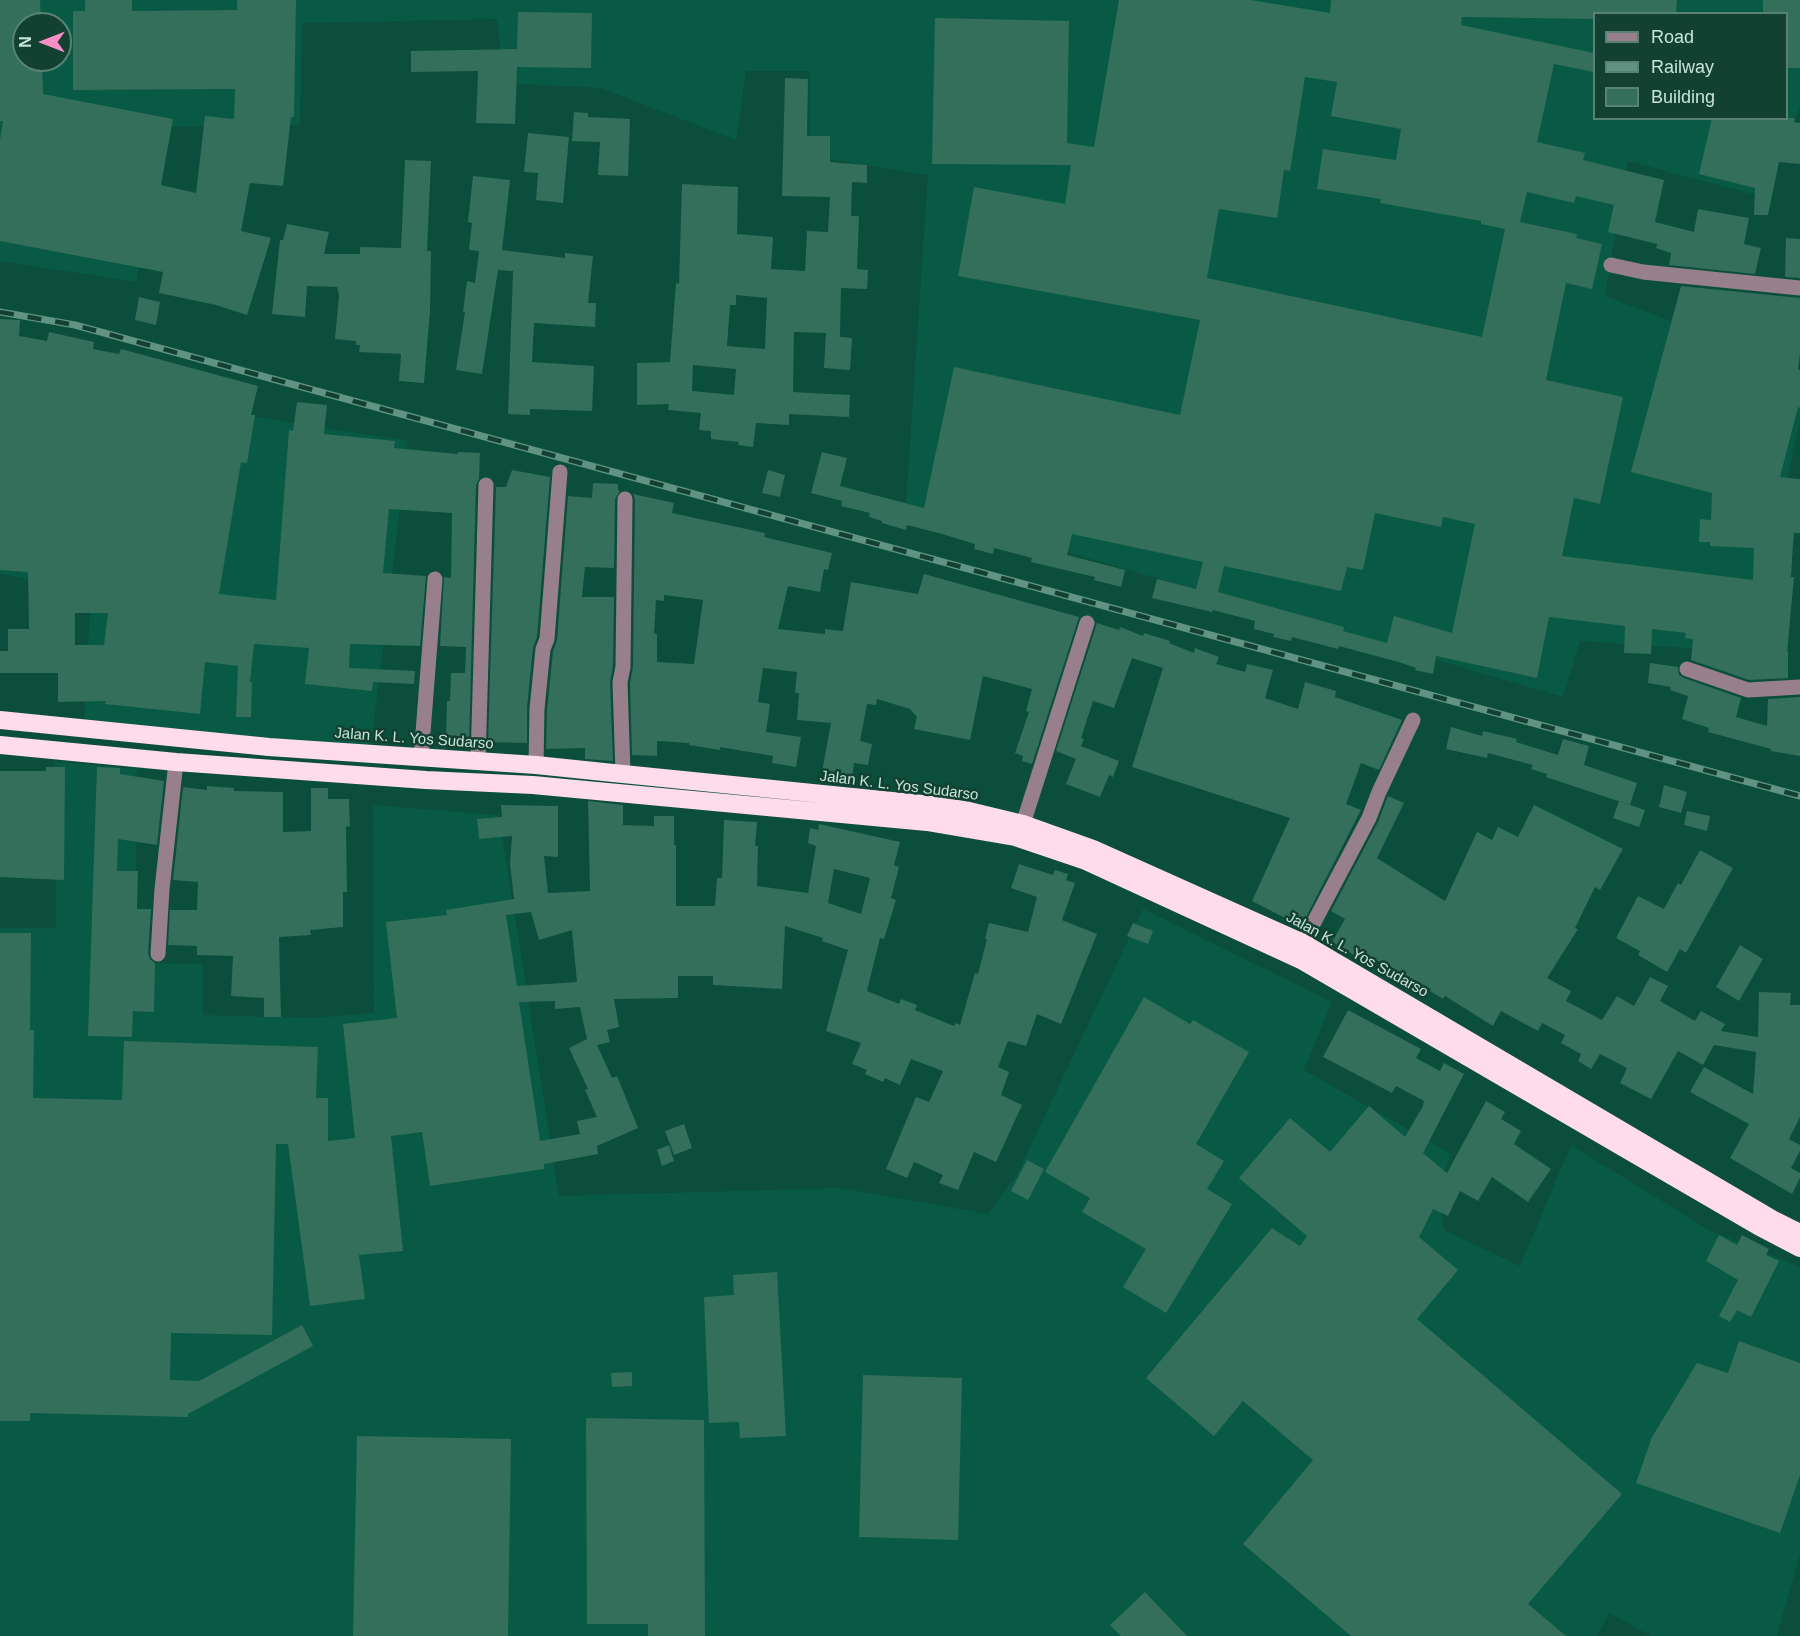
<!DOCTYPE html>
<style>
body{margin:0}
#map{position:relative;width:1800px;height:1636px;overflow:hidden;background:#0b4e3b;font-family:Helvetica,sans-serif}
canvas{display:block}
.legend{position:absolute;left:1593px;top:12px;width:195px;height:108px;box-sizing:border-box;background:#124132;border:2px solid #5a8274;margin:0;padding:8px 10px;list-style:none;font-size:18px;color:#c7e4d8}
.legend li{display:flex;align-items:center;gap:12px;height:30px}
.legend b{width:30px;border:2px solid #5a8274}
.north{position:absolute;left:12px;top:12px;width:60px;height:60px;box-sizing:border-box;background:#124132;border:2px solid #5a8274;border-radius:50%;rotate:270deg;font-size:16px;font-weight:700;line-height:24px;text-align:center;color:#c7e4d8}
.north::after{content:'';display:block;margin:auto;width:21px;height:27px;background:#fa8fc7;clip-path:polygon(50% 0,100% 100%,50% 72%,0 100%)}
</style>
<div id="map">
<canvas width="1800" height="1636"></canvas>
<ul class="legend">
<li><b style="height:8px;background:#97808b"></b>Road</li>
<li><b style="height:8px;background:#619383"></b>Railway</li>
<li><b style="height:16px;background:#336f5a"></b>Building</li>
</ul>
<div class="north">N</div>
</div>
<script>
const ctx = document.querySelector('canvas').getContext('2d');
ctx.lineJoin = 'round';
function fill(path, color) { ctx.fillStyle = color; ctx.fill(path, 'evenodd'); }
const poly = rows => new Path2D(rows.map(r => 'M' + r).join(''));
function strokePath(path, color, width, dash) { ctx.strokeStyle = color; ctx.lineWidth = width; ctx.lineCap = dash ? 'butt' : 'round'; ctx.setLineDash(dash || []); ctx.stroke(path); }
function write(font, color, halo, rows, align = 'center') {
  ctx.font = font + ' Helvetica,sans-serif'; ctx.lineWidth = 5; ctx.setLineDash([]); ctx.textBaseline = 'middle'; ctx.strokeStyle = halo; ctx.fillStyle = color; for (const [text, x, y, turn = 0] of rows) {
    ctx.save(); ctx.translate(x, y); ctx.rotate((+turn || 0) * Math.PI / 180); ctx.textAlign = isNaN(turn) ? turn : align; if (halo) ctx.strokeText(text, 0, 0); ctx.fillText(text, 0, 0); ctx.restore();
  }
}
const built = poly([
 [0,0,1800,0,1800,108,1760,196,1628,161,1605,296,1800,370,1800,420,1777,526,1789,655,1580,641,1563,697,906,505,928,175,810,156,810,71,746,71,736,140,601,88,505,83,497,19,302,23,300,125,167,127,136,282,0,261],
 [1594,14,1786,14,1786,118,1594,118],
 [24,24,60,24,60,60,24,60],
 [0,370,279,421,408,441,371,746,84,724,91,591,0,574],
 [55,762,137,769,135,963,203,964,203,1015,312,1018,374,1013,373,805,499,815,559,1196,841,1188,988,1214,1017,1174,1143,909,1332,1002,1304,1070,1451,1154,1438,1191,1444,1230,1520,1266,1571,1145,1709,1230,1800,1267,1800,1554,1777,1636,1651,1636,1609,1613,1597,1636,0,1636,0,928,56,928]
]);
const building = poly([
 [0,0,40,0,41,24,24,24,24,60,42,60,43,94,173,119,161,185,196,193,205,116,234,119,235,89,73,90,73,11,85,11,85,0,132,0,132,11,237,10,237,0,296,0,294,117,291,117,283,186,250,183,241,231,271,238,247,315,216,305,159,293,163,272,0,241,0,140,3,121,0,121],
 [1119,0,1251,0,1330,13,1331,0,1677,0,1676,14,1594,14,1594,19,1462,17,1461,25,1594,53,1594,72,1554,64,1537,142,1585,153,1583,160,1664,180,1655,222,1694,232,1698,209,1749,218,1744,244,1761,248,1755,274,1669,265,1671,253,1656,248,1657,244,1608,232,1614,205,1576,196,1574,203,1527,192,1520,222,1577,234,1576,238,1602,244,1592,289,1566,283,1546,380,1623,397,1600,504,1574,498,1562,556,1753,580,1754,548,1710,546,1710,542,1699,542,1700,519,1711,520,1712,493,1631,472,1681,286,1800,298,1800,354,1798,369,1800,370,1800,408,1798,407,1780,477,1800,479,1800,533,1794,533,1793,544,1791,577,1794,577,1787,652,1788,652,1788,678,1749,680,1691,660,1693,639,1685,638,1686,633,1652,629,1651,654,1624,653,1625,626,1549,617,1537,678,1436,656,1433,674,1415,670,1416,668,1402,663,1339,646,1338,649,1292,637,1291,641,1273,637,1274,634,1254,629,1255,621,1213,610,1212,612,1152,598,1157,579,1196,589,1203,562,1072,534,1067,555,1125,570,1121,587,1094,580,1095,577,1031,562,1032,558,994,548,993,554,974,549,975,544,942,534,907,525,906,530,882,523,882,521,869,517,870,513,841,506,842,501,811,493,822,452,847,458,840,486,924,508,954,367,1180,415,1200,320,958,276,974,187,1065,204,1071,165,932,164,935,18,1069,21,1067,143,1094,147],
 [1305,77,1337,82,1331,116,1401,129,1396,160,1323,149,1317,189,1381,199,1380,203,1481,221,1481,224,1505,229,1482,337,1207,278,1219,209,1277,218,1284,170,1290,171],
 [1375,513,1441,527,1443,517,1475,524,1452,633,1394,616,1387,643,1343,631,1344,627,1218,592,1224,566,1341,591,1347,567,1363,570],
 [1763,0,1800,0,1800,68,1786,68,1786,14,1763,14],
 [518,12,592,13,591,68,517,67,515,124,476,123,478,71,411,72,411,51,517,49],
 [785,78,808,79,807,136,830,136,830,162,867,165,867,183,852,182,851,216,859,216,857,269,868,270,867,289,841,288,840,337,852,338,850,370,824,368,826,333,794,332,793,392,850,395,849,417,789,414,789,425,756,423,753,447,738,445,739,442,711,439,711,431,699,430,701,413,668,410,669,404,637,405,637,363,670,362,676,283,679,284,682,184,738,187,737,234,773,237,771,269,805,271,807,231,828,232,830,197,782,196],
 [736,295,767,298,765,349,727,346,730,305,736,305],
 [693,365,736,369,734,395,692,391],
 [574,112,588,113,588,117,630,119,628,176,598,175,600,142,572,141],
 [1712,118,1795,118,1794,122,1800,123,1800,164,1779,162,1768,215,1754,215,1755,188,1699,174],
 [528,133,569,137,563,203,536,200,538,173,524,172],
 [405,160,431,161,427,251,431,251,430,311,424,383,399,381,401,354,359,352,360,345,356,345,356,341,335,339,339,295,337,287,307,286,305,317,272,314,280,240,283,240,287,224,329,232,324,254,360,254,360,247,401,248],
 [473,176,510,180,502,250,565,258,565,253,593,256,588,303,596,303,595,327,534,323,532,362,594,366,592,411,530,409,530,415,508,414,513,271,498,270,482,374,456,370,465,312,463,312,467,281,475,283,479,251,469,250,472,223,468,222],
 [1786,238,1800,239,1800,278,1785,277],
 [139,297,160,302,156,325,135,320],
 [0,319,20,320,19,336,47,341,49,332,94,342,93,349,119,354,121,349,258,386,251,415,255,415,247,463,241,462,219,594,276,600,289,430,293,431,297,402,327,405,324,434,395,441,394,448,458,454,458,452,480,453,479,479,476,485,469,743,463,743,463,736,446,736,447,701,450,701,451,673,465,673,466,647,440,646,444,577,451,578,452,513,389,509,383,573,426,576,420,646,350,644,349,668,415,671,414,684,373,682,372,691,305,684,309,648,254,644,250,682,252,682,251,717,236,717,238,666,205,662,200,714,105,704,106,701,58,702,58,673,0,673,0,651,8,651,8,629,29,629,28,572,0,570],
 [75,613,108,613,104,645,75,645],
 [512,470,550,477,537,637,533,648,527,708,527,743,488,742,496,487,506,487],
 [768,470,785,475,780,497,762,493],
 [593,483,618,484,618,490,620,491,615,499,614,568,585,567,582,597,614,597,613,666,610,682,613,761,585,759,585,748,546,749,547,710,553,651,557,640,568,496,592,498],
 [633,494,674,503,672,513,765,533,764,537,832,553,828,570,824,569,820,592,788,586,778,629,825,634,825,629,843,631,851,582,918,594,924,574,1079,617,1032,764,1022,761,1023,756,1015,753,1029,712,1026,711,1032,689,983,676,970,740,914,729,917,717,910,709,877,699,876,705,867,704,860,741,872,744,868,765,854,763,852,778,822,772,831,723,797,720,799,693,795,693,797,672,763,668,758,702,770,704,766,732,801,737,796,767,772,763,773,756,720,747,720,750,689,745,689,743,657,741,657,756,632,755,630,683,633,667,635,499],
 [664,595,703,600,694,664,657,662,657,634,654,633,656,600,664,601],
 [1097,623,1119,630,1120,627,1143,636,1144,633,1170,641,1169,643,1194,653,1195,648,1219,657,1216,664,1245,672,1247,664,1273,670,1265,698,1298,709,1305,682,1336,691,1335,697,1402,720,1379,770,1361,763,1346,804,1361,810,1304,921,1291,915,1289,920,1252,901,1290,818,1132,767,1163,668,1132,658,1114,708,1093,701,1081,738,1084,739,1081,746,1119,761,1113,777,1109,775,1100,797,1066,784,1076,759,1056,751],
 [1650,663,1678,667,1679,675,1684,678,1741,698,1736,717,1767,726,1768,699,1800,697,1800,756,1771,751,1771,749,1708,732,1709,728,1682,719,1688,696,1670,690,1671,687,1648,683],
 [1451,727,1482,736,1483,731,1517,739,1516,742,1558,755,1563,739,1589,746,1584,765,1637,783,1630,805,1546,777,1547,774,1531,769,1533,765,1488,753,1487,758,1446,749],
 [46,767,65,767,64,880,0,877,0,771,46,771],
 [97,767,120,768,120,774,164,781,157,845,118,839,117,871,138,871,137,909,151,909,148,954,150,959,155,963,154,1012,133,1011,132,1037,88,1036],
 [1664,785,1687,792,1681,813,1659,807],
 [207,786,234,788,234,791,283,792,283,832,311,831,311,788,328,788,328,799,349,799,350,826,346,827,347,892,343,892,343,927,310,930,311,935,279,937,281,1017,264,1017,264,998,231,996,233,956,197,955,197,946,168,945,170,910,197,910,198,882,173,880,183,787,207,790],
 [1388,796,1404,803,1377,858,1445,901,1477,832,1492,840,1498,827,1518,837,1534,805,1623,849,1600,890,1595,887,1575,928,1578,929,1547,978,1571,991,1566,1001,1602,1020,1617,996,1634,1006,1650,977,1668,986,1660,1001,1695,1021,1701,1011,1725,1024,1721,1031,1758,1037,1759,992,1791,993,1790,1005,1800,1005,1800,1117,1789,1139,1800,1145,1800,1151,1791,1168,1800,1173,1800,1178,1792,1194,1730,1158,1749,1124,1690,1092,1704,1067,1753,1094,1756,1052,1714,1045,1703,1065,1678,1051,1651,1099,1620,1083,1627,1068,1600,1054,1591,1069,1578,1061,1581,1054,1561,1043,1565,1035,1542,1023,1538,1031,1501,1011,1493,1026,1445,996,1443,999,1430,991,1431,989,1369,956,1366,962,1332,942,1345,919,1331,911,1378,822],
 [588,801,623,805,623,825,654,826,654,816,674,816,674,845,676,845,676,906,715,906,717,878,722,878,724,820,757,822,755,846,758,846,757,886,808,893,816,846,808,843,810,828,818,830,819,824,900,842,894,865,899,867,891,898,896,900,884,939,880,938,867,991,899,1004,901,999,917,1005,915,1010,954,1026,956,1023,960,1025,975,973,978,974,987,939,985,939,989,923,1028,932,1037,897,1011,888,1019,864,1053,875,1055,870,1068,874,1066,880,1075,883,1062,920,1097,934,1061,1024,1037,1014,1026,1046,1008,1041,998,1067,1009,1072,1001,1095,1022,1105,996,1162,974,1152,958,1190,939,1183,943,1175,914,1162,907,1178,886,1169,916,1097,929,1102,943,1071,911,1059,900,1085,885,1078,883,1082,865,1074,867,1070,852,1064,861,1043,826,1031,848,950,822,941,823,938,785,926,782,989,713,985,713,976,678,976,678,998,614,999,619,1027,607,1030,610,1042,597,1045,612,1078,617,1076,638,1128,597,1146,598,1154,544,1164,544,1169,430,1186,422,1132,391,1136,403,1251,359,1255,365,1299,310,1306,288,1144,276,1144,272,1335,171,1333,170,1380,199,1381,302,1325,313,1346,188,1414,188,1417,30,1413,30,1421,0,1421,0,933,31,933,30,1030,34,1030,33,1098,122,1100,124,1041,318,1047,316,1098,328,1098,328,1141,355,1138,343,1024,397,1018,386,922,447,915,446,910,514,899,510,864,512,836,479,839,477,819,502,817,501,805,558,806,558,857,544,856,548,893,590,891],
 [834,869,870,878,861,914,828,903],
 [531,912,539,940,572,930,577,982,517,986,506,915],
 [555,1001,555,1009,580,1007,587,1039,569,1048,588,1089,585,1090,597,1117,577,1121,580,1134,540,1141,519,1002],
 [1619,801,1645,810,1639,827,1613,818],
 [1687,811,1710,816,1707,831,1684,825],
 [1700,850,1733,868,1686,953,1680,949,1667,972,1638,955,1640,951,1616,938,1638,896,1664,909,1678,883,1681,885],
 [1133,923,1153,931,1148,944,1127,936],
 [1740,945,1763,959,1739,1001,1716,987],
 [1144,997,1190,1024,1193,1020,1249,1052,1196,1144,1224,1161,1207,1189,1232,1204,1166,1313,1123,1287,1146,1249,1082,1212,1090,1198,1045,1172],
 [1348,1010,1421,1049,1416,1058,1440,1071,1444,1063,1464,1074,1423,1153,1447,1173,1486,1101,1505,1112,1501,1119,1521,1131,1514,1144,1551,1169,1528,1202,1492,1177,1478,1201,1460,1191,1448,1216,1433,1209,1419,1237,1458,1270,1417,1319,1622,1494,1528,1604,1566,1636,1351,1636,1243,1544,1313,1460,1243,1401,1214,1436,1146,1378,1272,1228,1300,1246,1307,1236,1239,1178,1290,1118,1330,1152,1369,1106,1405,1137,1423,1106,1424,1101,1396,1086,1392,1093,1323,1057],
 [684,1124,692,1148,674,1155,665,1131],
 [669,1145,674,1161,662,1166,657,1150],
 [1027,1160,1044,1169,1028,1200,1011,1191],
 [1719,1235,1737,1245,1742,1235,1769,1249,1766,1255,1779,1261,1751,1317,1737,1310,1730,1322,1719,1316,1738,1280,1706,1261],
 [777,1272,786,1436,740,1438,739,1422,709,1423,704,1297,734,1295,733,1275],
 [1739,1341,1800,1363,1800,1475,1780,1533,1636,1483,1652,1437,1697,1363,1728,1373],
 [632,1372,632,1386,612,1387,611,1373],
 [863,1375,962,1378,958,1540,859,1537],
 [586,1418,704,1420,705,1636,648,1636,648,1624,587,1624],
 [357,1436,511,1439,508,1636,353,1636],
 [1145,1592,1187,1636,1121,1636,1110,1625]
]);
const minor = poly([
 [1611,265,1643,272,1800,288],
 [1687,669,1748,690,1800,687],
 [421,758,435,579],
 [478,762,486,485],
 [536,765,537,709,543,649,547,639,560,472],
 [623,774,620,682,623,667,625,499],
 [1023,824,1087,623],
 [1303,943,1369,818,1379,792,1413,720],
 [158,954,162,889,176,762]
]);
const highway = poly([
 [0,720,269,747,536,765,623,774,932,805,969,811,1023,824,1093,849,1303,943,1772,1219,1800,1233],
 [0,745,176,762,426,780,533,785,927,822,1015,837,1086,861,1301,960,1758,1226,1800,1248]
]);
const rail = poly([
 [0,312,75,325,1800,796]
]);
const streetNames = [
 ["Jalan K. L. Yos Sudarso",414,739,4],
 ["Jalan K. L. Yos Sudarso",899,786,7],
 ["Jalan K. L. Yos Sudarso",1357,955,29]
];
fill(built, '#085a44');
fill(building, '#336f5a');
strokePath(minor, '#97808b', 15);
strokePath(highway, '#fedceb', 18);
strokePath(rail, '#619383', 7);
strokePath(rail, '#124132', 4.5, [14]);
write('15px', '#c7e4d8', '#124132', streetNames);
</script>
